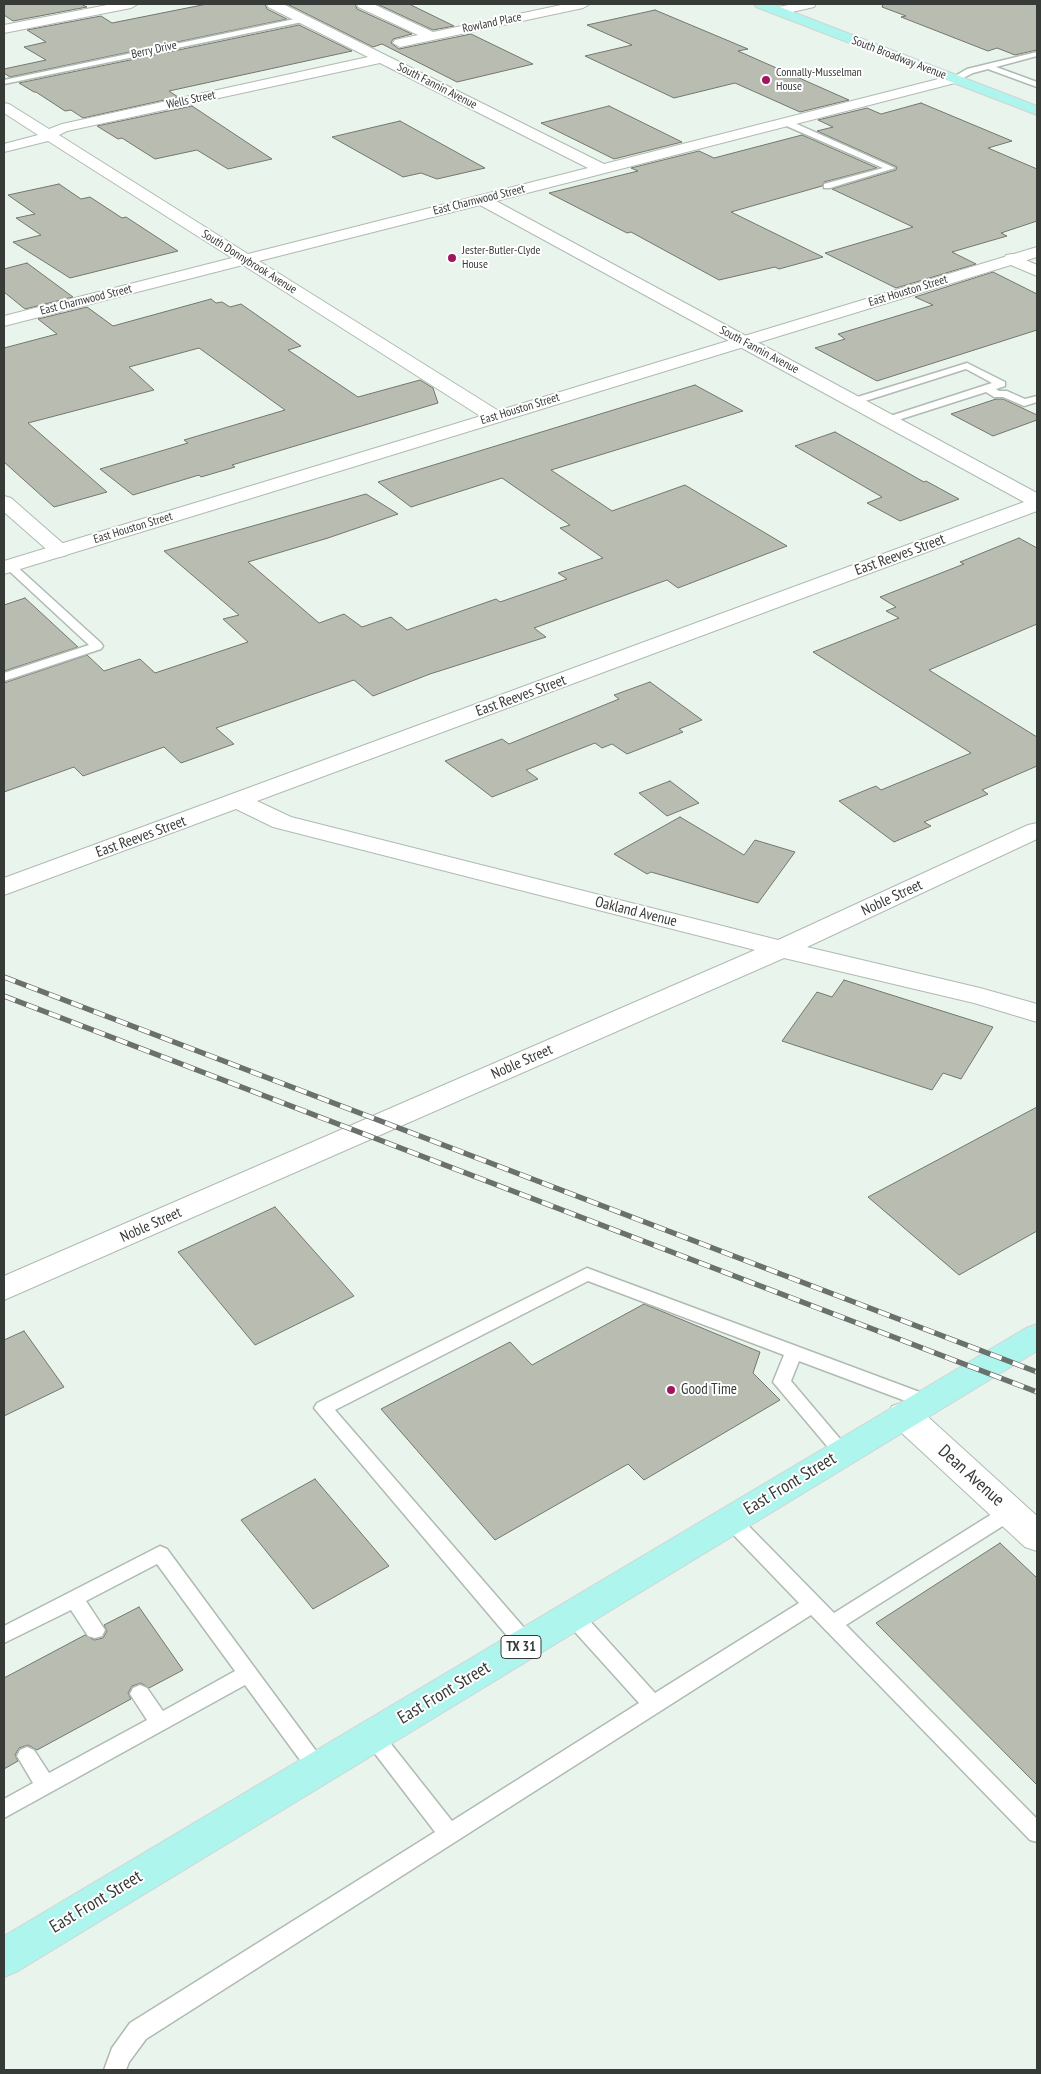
<!DOCTYPE html>
<style>
body{margin:0}
#map{position:relative;width:1041px;height:2074px;overflow:hidden;background:#e9f5ec;font-family:"PT Sans Narrow",sans-serif}
canvas{display:block}
.frame{position:absolute;inset:0;border:5px solid #373b38;pointer-events:none}
</style>
<div id="map">
<canvas width="1041" height="2074"></canvas>
<div class="frame"></div>
</div>
<script>
const ctx = document.querySelector('canvas').getContext('2d');
ctx.lineJoin = 'round';
function fill(path, color) { ctx.fillStyle = color; ctx.fill(path, 'evenodd'); }
const poly = rows => new Path2D(rows.map(r => 'M' + r).join(''));
function strokePath(path, color, width, dash) { ctx.strokeStyle = color; ctx.lineWidth = width; ctx.lineCap = dash ? 'butt' : 'round'; ctx.setLineDash(dash || []); ctx.stroke(path); }
function write(font, color, halo, rows, align = 'center') {
  ctx.font = font + ' "PT Sans Narrow",sans-serif'; ctx.lineWidth = 4; ctx.setLineDash([]); ctx.textBaseline = 'middle'; ctx.strokeStyle = halo; ctx.fillStyle = color; for (const [text, x, y, turn = 0] of rows) {
    ctx.save(); ctx.translate(x, y); ctx.rotate((+turn || 0) * Math.PI / 180); ctx.textAlign = isNaN(turn) ? turn : align; if (halo) ctx.strokeText(text, 0, 0); ctx.fillText(text, 0, 0); ctx.restore();
  }
}
const building = poly([
 [4,4,81,4,87,7,13,21,4,15,4,4],
 [207,4,265,4,267,9,287,19,10,77,4,73,4,69,46,60,24,47,46,42,27,30,101,16,112,23,207,4],
 [287,4,355,4,357,9,412,34,393,39,391,43,399,49,471,34,533,64,457,82,382,44,373,47,287,4],
 [377,4,409,4,454,26,433,30,377,4],
 [883,4,1037,4,1037,50,1015,55,997,48,988,51,901,17,906,16,882,7,883,4],
 [655,10,748,49,738,51,849,100,800,112,735,83,674,98,585,56,632,45,587,25,655,10],
 [299,25,352,51,169,91,178,97,83,118,71,110,65,111,36,92,34,92,19,83,299,25],
 [921,103,1012,141,988,148,1037,169,1037,221,1001,233,1007,236,952,252,976,264,896,288,825,253,913,227,832,189,896,170,897,167,817,131,833,127,818,120,867,108,881,114,921,103],
 [192,106,272,159,228,169,197,150,155,159,122,138,118,139,97,126,192,106],
 [609,106,682,142,614,159,541,123,609,106],
 [400,121,485,168,437,179,421,173,403,177,332,137,400,121],
 [802,135,877,168,824,182,822,186,731,212,823,257,779,269,775,267,719,280,631,232,627,233,549,193,638,171,631,168,699,151,714,158,802,135],
 [59,184,81,199,90,197,122,218,126,217,178,251,70,278,13,242,41,235,16,218,35,214,8,195,59,184],
 [27,263,73,297,25,309,4,292,4,269,27,263],
 [993,272,1037,294,1037,330,877,381,815,348,845,339,838,334,933,305,915,297,993,272],
 [211,299,216,303,222,302,230,307,241,304,301,346,288,350,358,397,420,380,433,388,438,403,232,465,235,467,201,477,199,475,133,495,100,469,188,443,184,440,285,410,199,348,129,367,154,390,28,423,107,492,54,507,4,462,4,348,57,334,38,319,87,307,113,326,211,299],
 [695,385,743,411,551,470,612,511,685,485,787,546,678,588,667,580,534,628,546,637,430,674,373,696,354,680,216,728,234,744,181,763,164,747,83,776,74,767,4,792,4,683,87,655,104,671,140,659,155,673,248,642,223,619,239,615,164,551,366,494,398,514,328,538,248,562,319,623,344,614,362,627,391,617,407,630,496,599,500,602,567,579,558,573,603,558,560,528,570,525,502,478,411,507,378,482,695,385],
 [996,399,1003,399,1037,415,1037,420,993,436,951,414,996,399],
 [835,432,924,482,926,481,959,499,900,521,867,503,882,497,795,446,835,432],
 [1019,538,1037,548,1037,624,929,670,1037,737,1037,766,982,790,988,794,924,822,931,826,894,842,839,801,876,786,881,790,971,753,813,652,899,618,886,611,896,607,880,597,964,564,960,562,1019,538],
 [25,598,78,647,4,671,4,605,25,598],
 [650,682,702,720,679,729,683,732,627,754,612,744,602,748,595,743,526,770,538,779,492,797,445,761,502,739,509,744,619,699,614,695,650,682],
 [670,781,699,803,667,816,639,793,670,781],
 [680,817,744,855,755,840,795,852,758,903,651,872,647,874,614,854,680,817],
 [844,980,993,1027,961,1079,943,1073,932,1090,782,1041,817,992,832,997,844,980],
 [1037,1107,1037,1231,959,1275,868,1197,1037,1107],
 [275,1207,354,1296,255,1345,178,1252,275,1207],
 [644,1304,760,1352,753,1373,780,1400,644,1480,628,1464,495,1540,381,1409,510,1342,532,1365,644,1304],
 [24,1331,64,1387,4,1416,4,1340,24,1331],
 [315,1479,389,1566,313,1609,241,1520,315,1479],
 [1000,1543,1037,1578,1037,1785,876,1623,1000,1543],
 [139,1607,183,1670,149,1688,141,1683,132,1686,128,1693,131,1699,37,1750,28,1745,19,1748,15,1755,18,1761,4,1769,4,1678,85,1635,94,1640,103,1638,107,1631,104,1625,139,1607]
]);
const service = poly([
 [304,17,307,17,307,21,4,84,4,80,304,17],
 [1037,52,1037,56,996,67,1037,82,1037,87,988,69,973,73,957,81,950,79,967,69,1037,52],
 [782,120,788,120,895,168,830,188,824,188,824,184,883,168,782,124,782,120],
 [967,363,1005,382,1005,386,996,389,999,391,1007,391,1025,399,1037,396,1037,402,1024,406,1003,397,994,397,986,392,892,422,888,423,883,420,884,418,992,383,966,369,859,403,855,404,850,401,851,399,967,363],
 [10,563,14,564,101,643,103,646,101,649,4,681,4,673,89,645,6,568,4,566,10,563],
 [587,1268,933,1397,936,1402,933,1407,927,1409,799,1361,791,1381,852,1453,849,1458,843,1460,837,1458,773,1382,784,1355,588,1281,335,1410,533,1638,536,1644,533,1650,526,1652,519,1650,314,1408,317,1403,587,1268],
 [1010,1505,1017,1507,1019,1512,1017,1517,846,1625,1037,1819,1037,1842,1030,1840,811,1615,146,2039,129,2062,126,2070,104,2070,112,2048,130,2023,435,1832,366,1742,363,1736,366,1730,373,1727,380,1730,452,1821,639,1703,566,1622,563,1616,566,1610,573,1608,580,1610,655,1693,799,1603,724,1525,722,1520,724,1515,731,1513,738,1515,834,1613,1003,1507,1010,1505],
 [160,1546,167,1549,325,1763,328,1769,325,1775,318,1778,311,1775,245,1685,4,1818,4,1799,33,1783,17,1756,20,1750,27,1747,34,1750,49,1773,147,1720,130,1694,133,1688,140,1685,147,1688,163,1711,235,1671,157,1564,86,1601,105,1630,102,1636,95,1638,88,1636,71,1610,4,1643,4,1626,160,1546]
]);
const minor = poly([
 [112,4,138,4,131,8,4,33,4,25,112,4],
 [267,4,283,4,604,164,954,75,959,76,961,79,959,82,496,201,1037,493,1037,511,257,801,291,817,778,940,1028,825,1037,823,1037,839,807,947,980,988,1037,1004,1037,1022,974,1003,784,958,4,1300,4,1276,755,950,273,827,236,809,4,895,4,878,1024,502,480,205,259,261,502,413,504,417,502,421,495,423,488,421,243,265,4,326,4,316,232,258,48,141,4,152,4,144,38,135,4,113,4,103,9,104,49,129,62,124,368,57,268,7,267,4],
 [380,63,588,168,248,254,59,135,67,131,380,63],
 [357,4,373,4,433,32,566,4,590,4,583,8,400,47,393,43,395,40,418,35,358,7,357,4],
 [793,4,816,4,814,7,779,15,772,11,774,8,793,4],
 [1012,254,1037,265,1037,276,1006,263,1004,259,1006,255,1012,254],
 [4,496,11,498,67,547,70,551,67,555,60,557,53,555,4,512,4,496],
 [904,1402,916,1406,1037,1516,1037,1551,1025,1547,892,1424,888,1415,892,1406,904,1402]
]);
const tertiary = poly([
 [1037,247,1037,257,4,574,4,561,1037,247]
]);
const primary = poly([
 [754,4,772,4,1037,106,1037,115,756,7,754,4],
 [1037,1324,1037,1351,18,1971,4,1977,4,1936,1026,1328,1037,1324]
]);
const rail = poly([
 [4,977,1037,1372],
 [4,996,1037,1392]
]);
const markers = [
 [766,80,5,"#a1155f"],
 [452,258,5,"#a1155f"],
 [671,1390,5,"#a1155f"]
];
const farStreetnames = [
 ["Rowland Place",492,23,-12],
 ["Berry Drive",154,50,-12],
 ["South Broadway Avenue",899,58,21],
 ["South Fannin Avenue",437,86,27],
 ["Wells Street",191,100,-12],
 ["East Charnwood Street",479,200,-14],
 ["South Donnybrook Avenue",249,262,32],
 ["East Houston Street",908,291,-17],
 ["East Charnwood Street",86,300,-14],
 ["South Fannin Avenue",759,350,28],
 ["East Houston Street",520,409,-17],
 ["East Houston Street",133,528,-17]
];
const farPoinames = [
 ["Connally-Musselman",776,73],
 ["House",776,87],
 ["Jester-Butler-Clyde",462,251],
 ["House",462,265]
];
const shields = [
 [521,1647,40]
];
const shieldNames = [
 ["TX 31",521,1647]
];
const streetNames = [
 ["East Reeves Street",900,555,-20],
 ["East Reeves Street",521,696,-20],
 ["East Reeves Street",141,837,-20],
 ["Noble Street",892,898,-25],
 ["Oakland Avenue",636,912,14],
 ["Noble Street",522,1062,-24],
 ["Noble Street",151,1225,-24]
];
const poiNames = [
 ["Good Time",681,1390]
];
const nearStreetnames = [
 ["Dean Avenue",971,1476,42],
 ["East Front Street",790,1484,-31],
 ["East Front Street",444,1693,-31],
 ["East Front Street",96,1902,-31]
];
fill(building, '#b9bdb1');
strokePath(building, '#73776c', 1);
strokePath(service, '#afbab2', 3);
strokePath(minor, '#afbab2', 2);
strokePath(tertiary, '#afbab2', 2);
strokePath(primary, '#d3d4d3', 2);
fill(service, '#fff');
fill(minor, '#fff');
fill(tertiary, '#fff');
fill(primary, '#adf5ed');
strokePath(rail, '#6a706b', 5.5);
strokePath(rail, '#fff', 4, [12]);
for (const [x, y, r, color] of markers) { const dot = new Path2D(); dot.arc(x, y, r, 0, 2 * Math.PI); ctx.fillStyle = color; ctx.fill(dot); strokePath(dot, '#fff', 2); }
write('12px', '#373b38', '#fff', farStreetnames);
write('12px', '#373b38', '#fff', farPoinames, 'left');
for (const [x, y, w] of shields) { const box = new Path2D(); box.roundRect(x - w / 2, y - 11.5, w, 23, 4); ctx.fillStyle = '#fff'; ctx.fill(box); strokePath(box, '#373b38', 1); }
write('bold 14px', '#373b38', null, shieldNames);
write('15px', '#373b38', '#fff', streetNames);
write('15px', '#373b38', '#fff', poiNames, 'left');
write('18px', '#373b38', '#fff', nearStreetnames);
</script>
